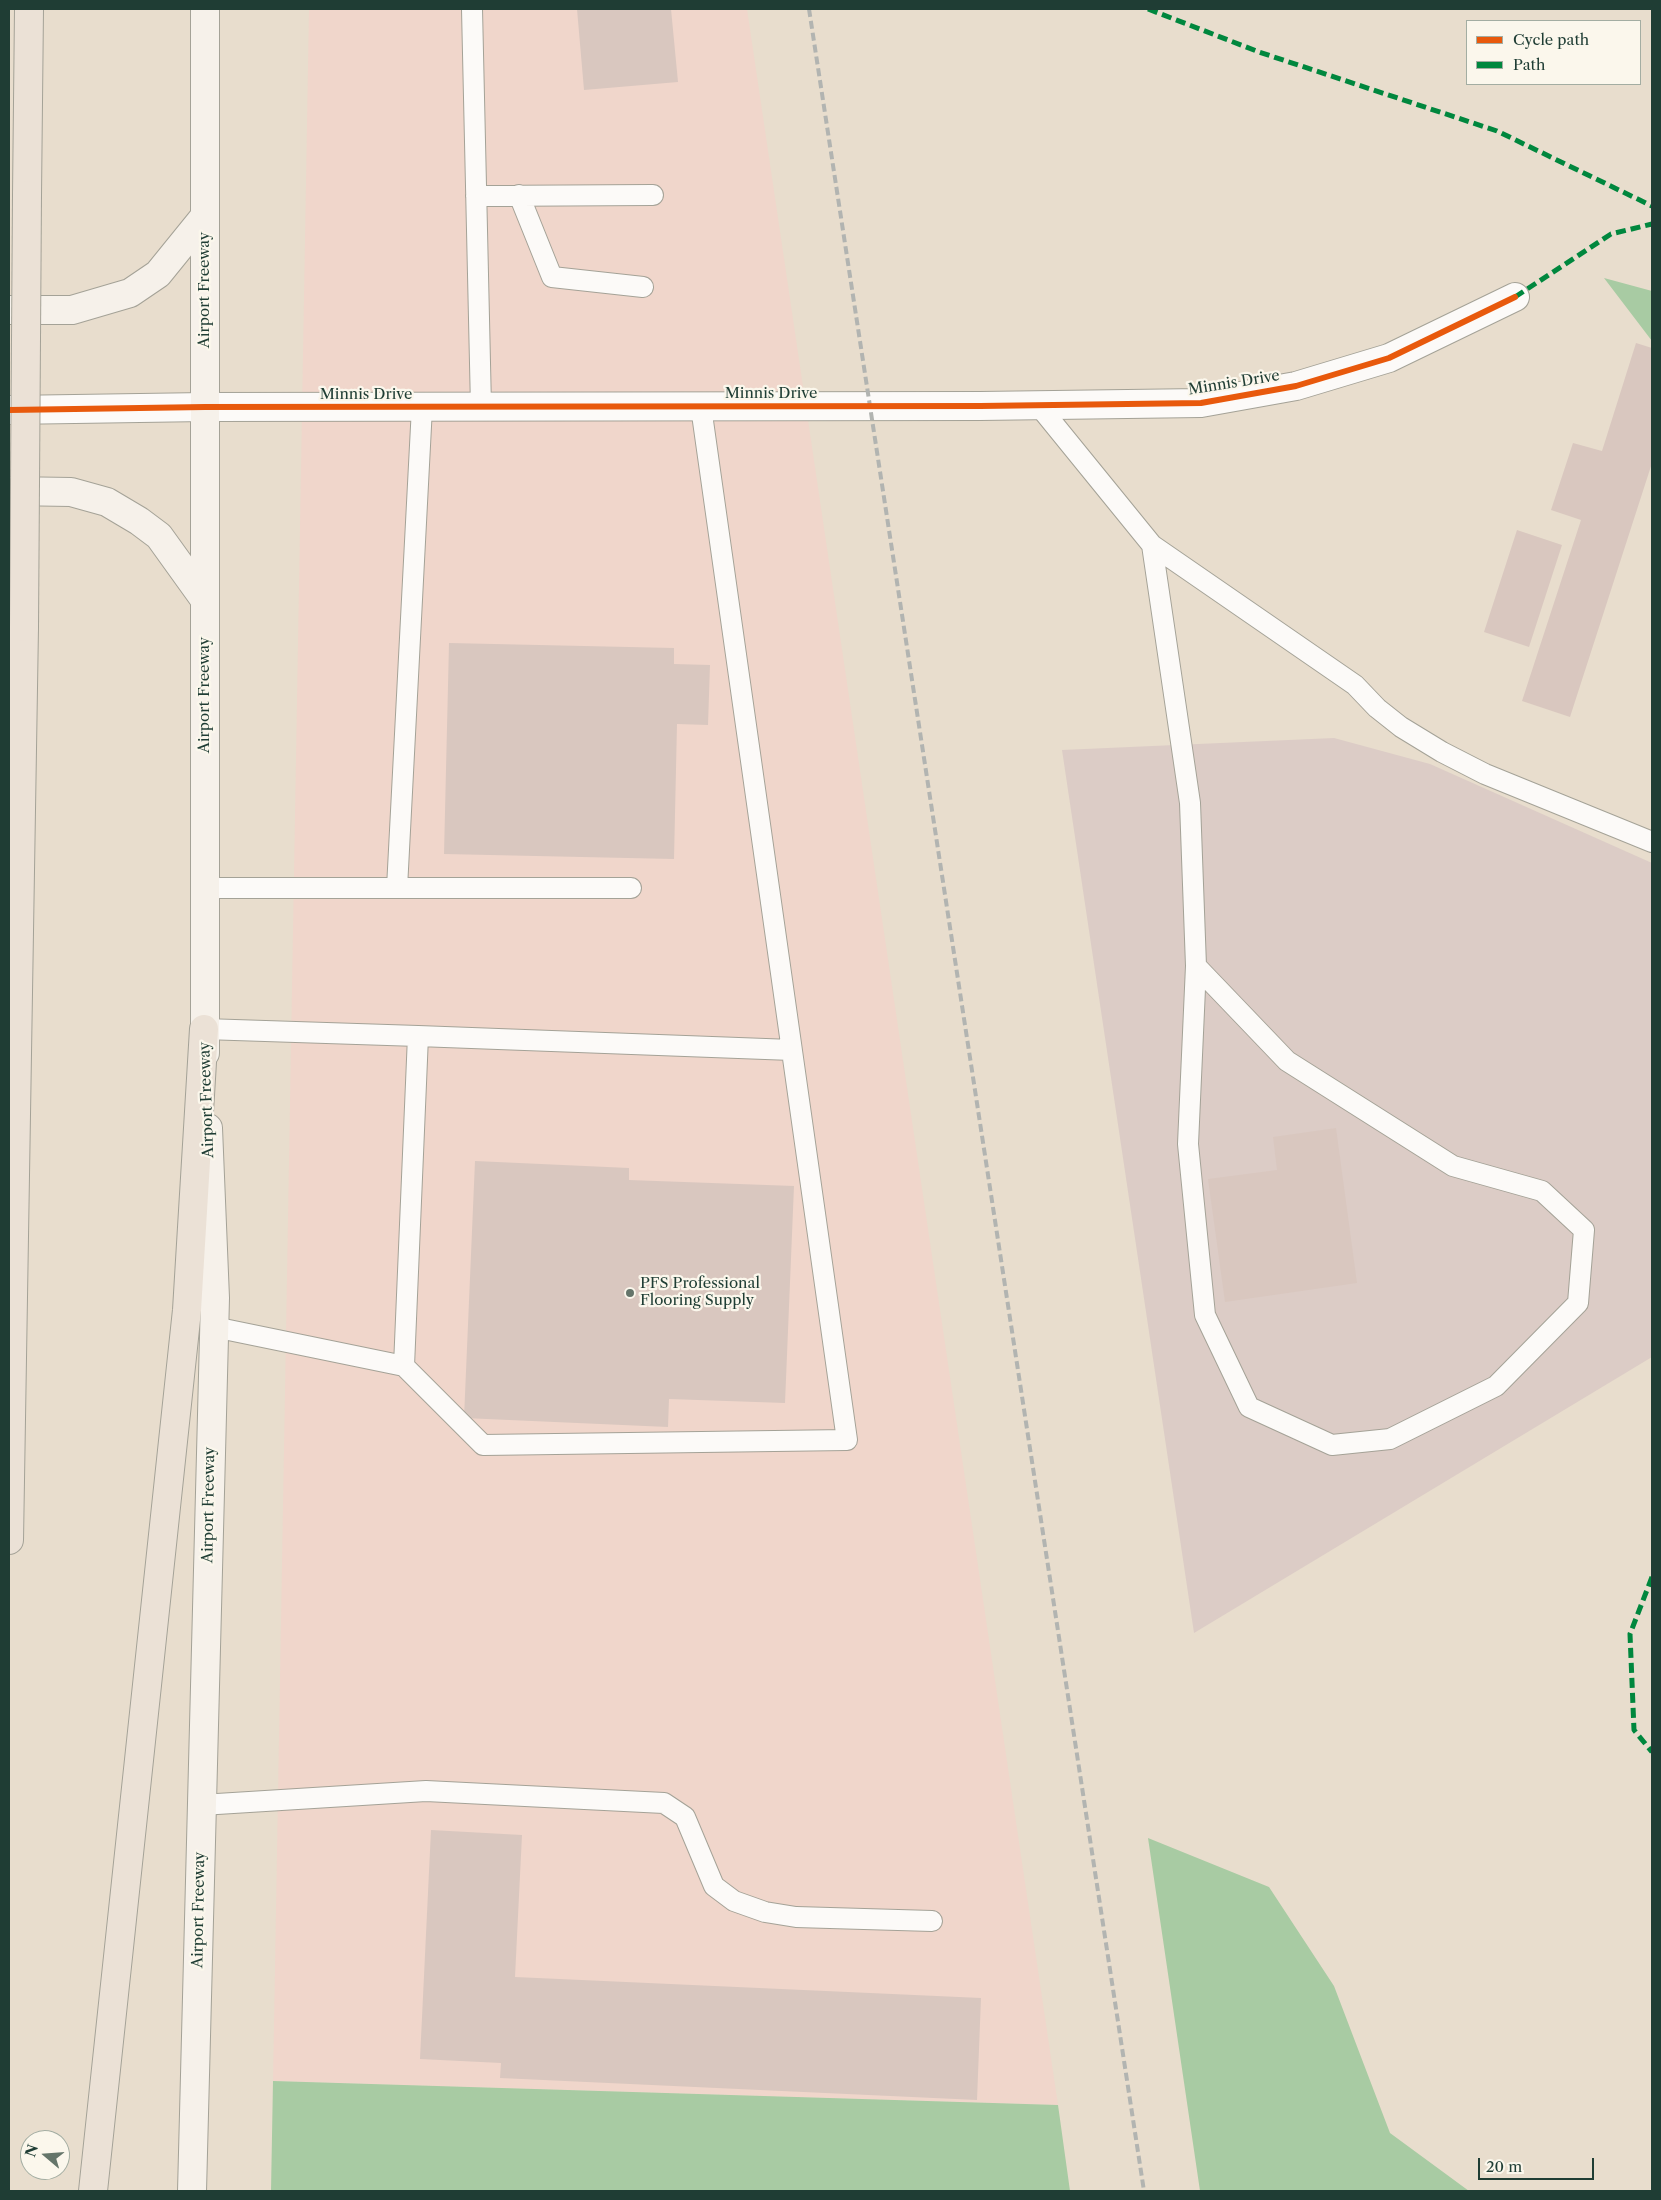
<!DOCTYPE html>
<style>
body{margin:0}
#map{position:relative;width:1661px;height:2200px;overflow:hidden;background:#e8ddcd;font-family:"Libre Caslon Text",serif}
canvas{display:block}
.frame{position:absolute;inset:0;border:10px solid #1f3d34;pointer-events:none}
.legend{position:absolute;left:1466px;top:20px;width:175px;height:65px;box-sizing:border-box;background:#fbf7ec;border:1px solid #a3ada2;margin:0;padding:6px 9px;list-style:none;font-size:15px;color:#1f3d34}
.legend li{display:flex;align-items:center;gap:10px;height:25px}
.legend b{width:25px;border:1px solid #a3ada2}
.north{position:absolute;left:20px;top:2130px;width:50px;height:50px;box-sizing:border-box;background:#fbf7ec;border:1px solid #a3ada2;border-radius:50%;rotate:288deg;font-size:14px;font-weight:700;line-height:20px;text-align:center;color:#1f3d34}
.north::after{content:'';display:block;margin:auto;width:18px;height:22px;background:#65756a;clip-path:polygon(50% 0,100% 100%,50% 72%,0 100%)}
.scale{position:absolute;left:1478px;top:2158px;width:116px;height:22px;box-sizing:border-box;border:2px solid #1f3d34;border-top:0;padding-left:6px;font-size:15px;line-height:18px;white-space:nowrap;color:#1f3d34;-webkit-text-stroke:4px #fbf7ec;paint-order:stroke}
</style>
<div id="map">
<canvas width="1661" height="2200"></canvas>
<div class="frame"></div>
<ul class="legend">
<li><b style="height:6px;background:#e8590c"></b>Cycle path</li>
<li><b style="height:6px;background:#00873e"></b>Path</li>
</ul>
<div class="north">N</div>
<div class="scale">20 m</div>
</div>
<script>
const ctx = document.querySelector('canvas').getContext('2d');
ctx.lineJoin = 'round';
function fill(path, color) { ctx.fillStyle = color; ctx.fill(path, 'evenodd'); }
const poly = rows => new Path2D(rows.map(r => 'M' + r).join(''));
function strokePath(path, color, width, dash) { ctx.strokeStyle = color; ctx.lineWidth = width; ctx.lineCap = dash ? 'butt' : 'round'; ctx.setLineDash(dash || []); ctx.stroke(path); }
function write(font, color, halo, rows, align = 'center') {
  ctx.font = font + ' "Libre Caslon Text",serif'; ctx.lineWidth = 4.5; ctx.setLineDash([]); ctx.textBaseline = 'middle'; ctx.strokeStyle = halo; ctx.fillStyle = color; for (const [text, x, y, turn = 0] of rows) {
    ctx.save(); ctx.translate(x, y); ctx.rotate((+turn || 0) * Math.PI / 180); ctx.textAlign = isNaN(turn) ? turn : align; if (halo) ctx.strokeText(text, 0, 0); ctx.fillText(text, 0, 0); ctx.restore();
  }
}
const built = poly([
 [309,9,747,9,1058,2105,273,2081]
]);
const industrial = poly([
 [1334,738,1430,764,1652,863,1652,1357,1194,1633,1062,750]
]);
const forest = poly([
 [1604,278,1652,291,1652,341],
 [1148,1838,1269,1887,1334,1986,1390,2133,1469,2191,1200,2191],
 [273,2081,1058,2105,1070,2191,271,2191]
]);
const building = poly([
 [577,9,671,9,678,82,584,90],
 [1636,343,1652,348,1652,463,1570,717,1522,701,1581,520,1551,510,1573,443,1602,451],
 [1517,530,1562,545,1529,647,1484,632],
 [449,643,674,648,674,664,710,665,708,725,677,724,674,859,444,854],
 [1336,1128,1357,1283,1225,1302,1208,1179,1277,1170,1273,1137],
 [475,1161,629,1168,629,1180,794,1186,785,1403,669,1399,668,1427,464,1418],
 [431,1830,522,1835,515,1977,981,1998,977,2100,500,2078,501,2063,420,2059]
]);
const lane = poly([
 [472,9,481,407],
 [519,195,552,277,643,287],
 [476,196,653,195],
 [1039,406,1152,545,1190,803,1196,966,1287,1061,1453,1166,1542,1191,1584,1230,1578,1303,1496,1386,1390,1439,1332,1445,1249,1407,1205,1315,1188,1144,1196,966],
 [1152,545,1355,685,1377,708,1401,727,1442,752,1485,774,1652,842],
 [206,888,631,888],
 [397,888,422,407],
 [204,1029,418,1036,404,1366],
 [418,1036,792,1050],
 [214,1327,404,1366,483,1445,847,1440,701,407],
 [201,1805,426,1791,664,1803,685,1817,714,1886,734,1901,765,1912,796,1917,932,1921]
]);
const street = poly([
 [9,410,205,407,980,406,1201,403,1296,386,1389,358,1515,297]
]);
const secondary = poly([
 [205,9,205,1053],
 [9,310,72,310,130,293,158,274,205,216],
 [9,491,71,492,107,502,139,521,159,536,205,600],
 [192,2191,215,1298,208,1128]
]);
const highway = poly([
 [27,195,29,9],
 [9,1540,24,627],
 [93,2191,187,1310,204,1029]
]);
const rail = poly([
 [809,9,1144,2191]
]);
const highwayBridge = poly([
 [24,627,27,195]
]);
const quiet = poly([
 [1148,9,1259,52,1497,131,1652,206],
 [1515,297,1611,234,1652,224],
 [1652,1577,1630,1634,1634,1730,1652,1752]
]);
const cycleway = poly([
 [9,410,205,407,980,406,1201,403,1296,386,1389,358,1515,297]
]);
const markers = [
 [630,1293,5,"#65756a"]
];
const streetNames = [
 ["Airport Freeway",205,290,-90],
 ["Minnis Drive",1234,383,-9],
 ["Minnis Drive",771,394],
 ["Minnis Drive",366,395],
 ["Airport Freeway",205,695,-90],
 ["Airport Freeway",207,1100,-92],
 ["Airport Freeway",209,1505,-89],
 ["Airport Freeway",199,1910,-89]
];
const poiNames = [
 ["PFS Professional",640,1284],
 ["Flooring Supply",640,1301]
];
fill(built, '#f0d6cb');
fill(industrial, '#dcccc6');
fill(forest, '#a8cba3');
fill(building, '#d9c7bf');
strokePath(lane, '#a4a297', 22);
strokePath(street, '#a4a297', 30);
strokePath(secondary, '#a4a297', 30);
strokePath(highway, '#a4a297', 30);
strokePath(lane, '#fcfaf8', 20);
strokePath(street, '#fcfaf8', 28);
strokePath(secondary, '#f6f1ea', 28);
strokePath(highway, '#ebe1d6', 28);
strokePath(rail, '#b2b4b1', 4, [8, 4]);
strokePath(highwayBridge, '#a4a297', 30, []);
strokePath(highwayBridge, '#ebe1d6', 28);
strokePath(quiet, '#00873e', 5, [10, 5]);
strokePath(cycleway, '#e8590c', 6);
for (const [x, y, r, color] of markers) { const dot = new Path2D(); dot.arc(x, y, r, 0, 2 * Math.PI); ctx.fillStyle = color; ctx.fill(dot); strokePath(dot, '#fbf7ec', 2); }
write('15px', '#1f3d34', '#fbf7ec', streetNames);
write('15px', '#1f3d34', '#fbf7ec', poiNames, 'left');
</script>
